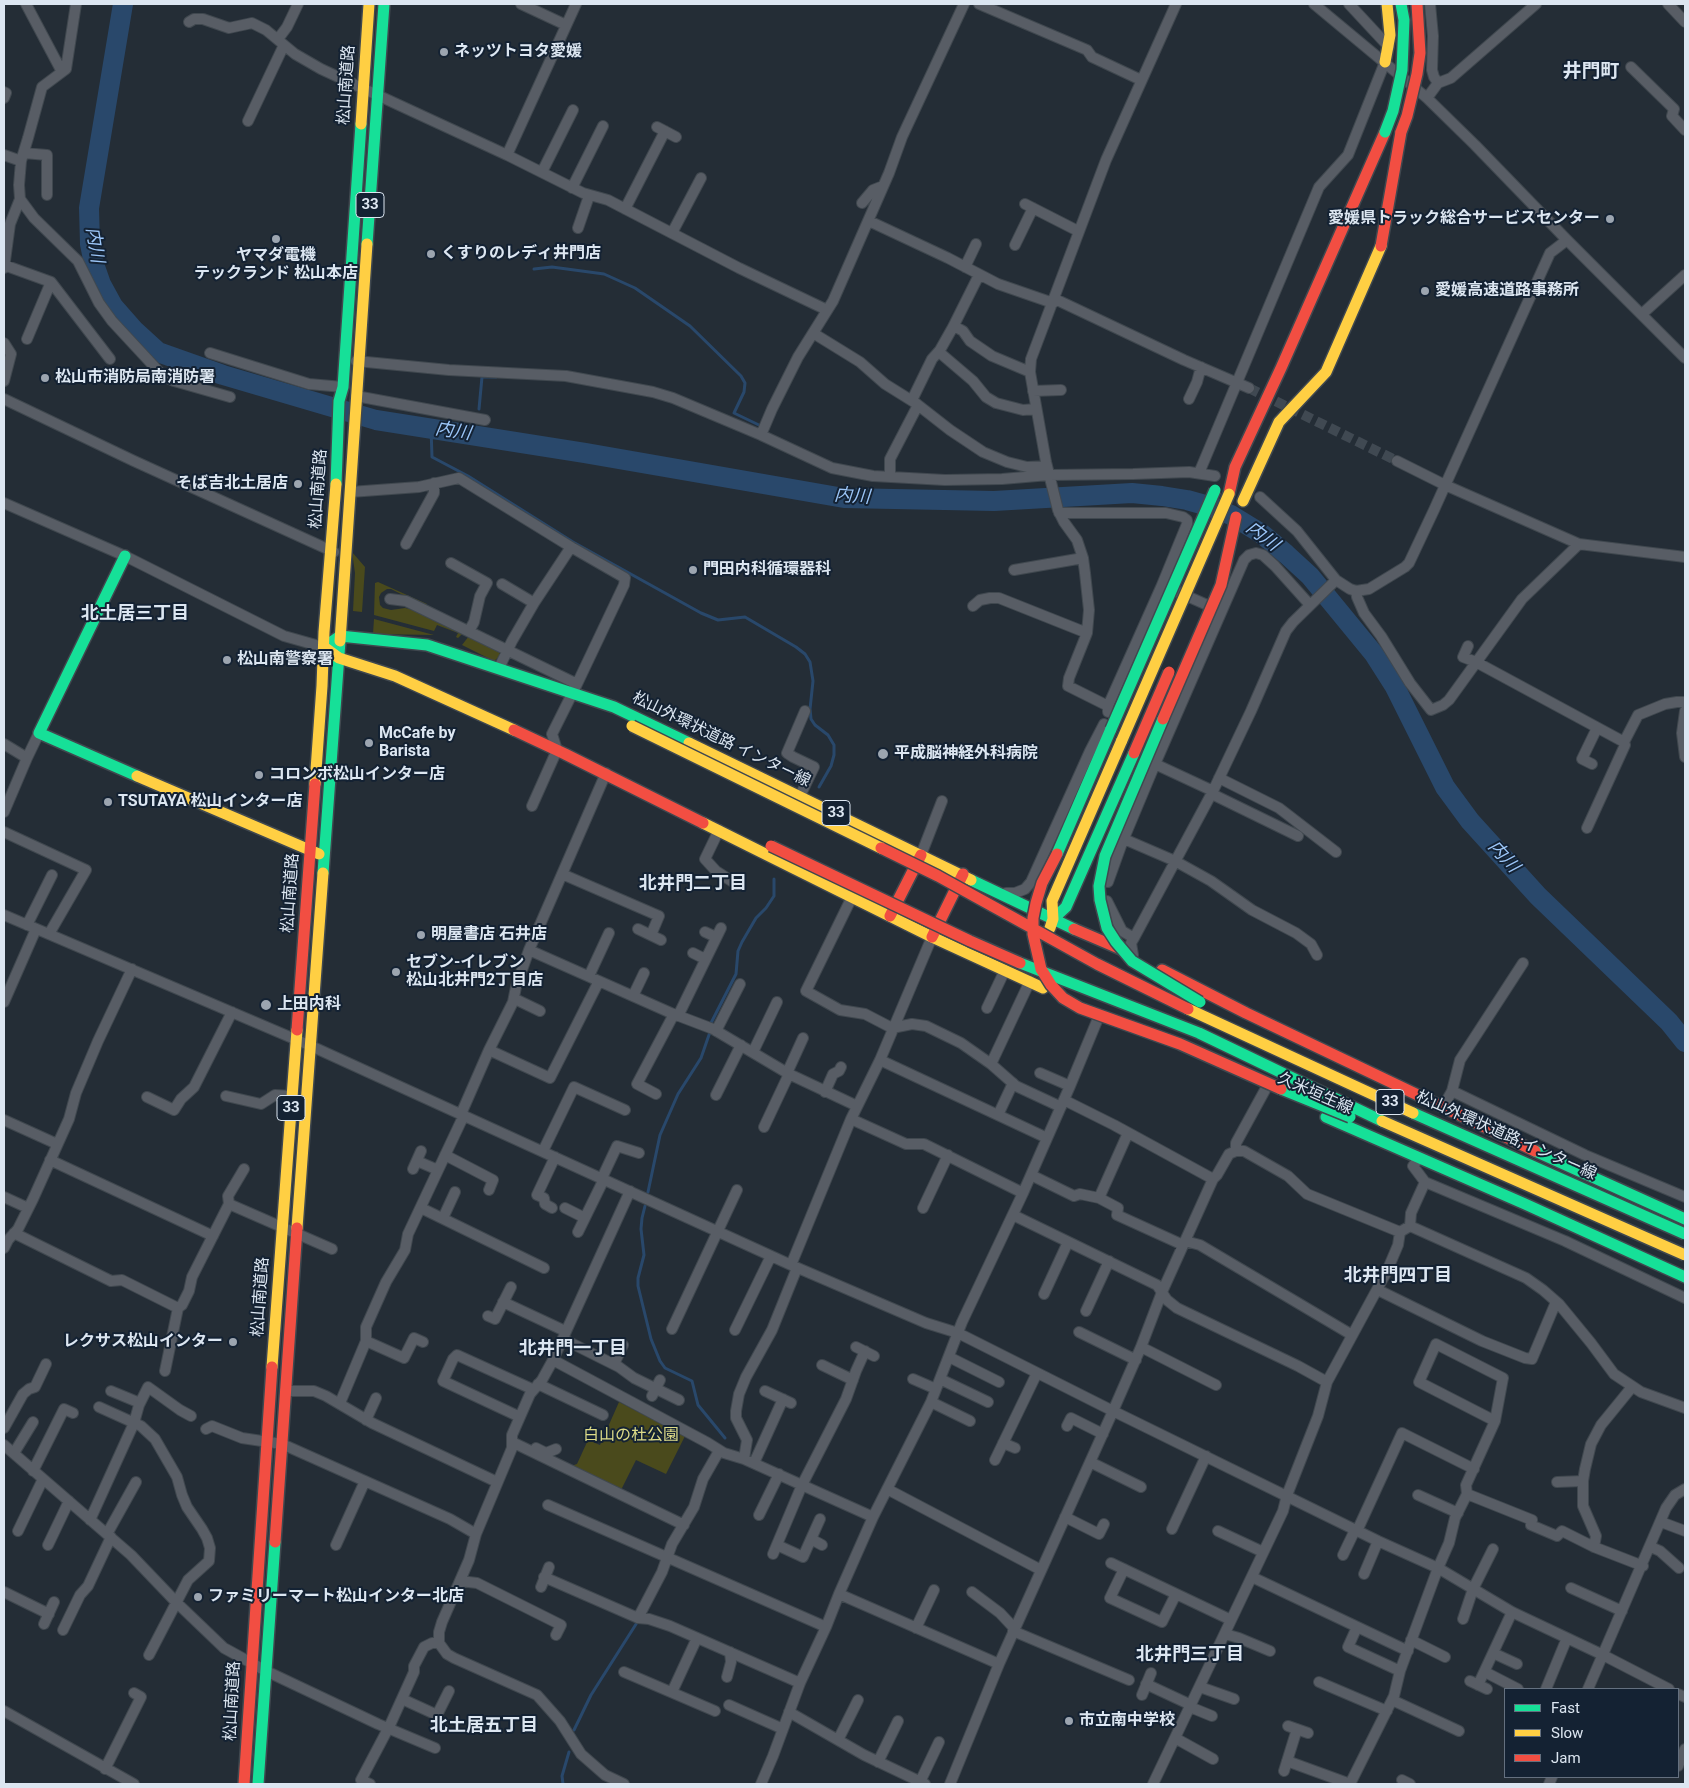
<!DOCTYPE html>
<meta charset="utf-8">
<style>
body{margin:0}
#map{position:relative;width:1689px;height:1788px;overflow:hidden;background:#242d36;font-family:Roboto,sans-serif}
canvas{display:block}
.frame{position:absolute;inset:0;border:5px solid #dce6f1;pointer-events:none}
.legend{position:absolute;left:1504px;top:1688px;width:175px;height:90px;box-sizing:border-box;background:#142233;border:1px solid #64707f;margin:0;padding:6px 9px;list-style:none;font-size:15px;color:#dce6f1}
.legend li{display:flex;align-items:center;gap:10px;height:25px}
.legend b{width:25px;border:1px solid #64707f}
</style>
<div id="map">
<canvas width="1689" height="1788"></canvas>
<div class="frame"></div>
<ul class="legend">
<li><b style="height:6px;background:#16e098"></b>Fast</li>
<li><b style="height:6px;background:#ffcf43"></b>Slow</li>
<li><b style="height:6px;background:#f24e42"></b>Jam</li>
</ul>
</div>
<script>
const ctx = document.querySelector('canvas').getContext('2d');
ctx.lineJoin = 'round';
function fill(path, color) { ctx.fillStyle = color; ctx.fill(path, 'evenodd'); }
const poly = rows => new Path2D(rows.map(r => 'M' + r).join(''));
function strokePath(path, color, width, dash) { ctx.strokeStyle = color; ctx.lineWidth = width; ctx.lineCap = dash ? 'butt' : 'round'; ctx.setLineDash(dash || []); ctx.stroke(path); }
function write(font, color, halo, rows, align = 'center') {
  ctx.font = font + ' Roboto,"Noto Sans JP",sans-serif'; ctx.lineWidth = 4; ctx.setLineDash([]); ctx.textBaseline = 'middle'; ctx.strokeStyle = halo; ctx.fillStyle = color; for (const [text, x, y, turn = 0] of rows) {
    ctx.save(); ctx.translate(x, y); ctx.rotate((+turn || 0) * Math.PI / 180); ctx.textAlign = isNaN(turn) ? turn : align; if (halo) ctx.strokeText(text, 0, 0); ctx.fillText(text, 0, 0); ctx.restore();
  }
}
const green = poly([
 [352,552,365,567,362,612,353,611,355,573],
 [378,582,427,604,425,606,391,589,387,589,381,593,379,597,380,605,383,608,391,610,405,608,414,610,463,633,458,638,456,637,458,633,437,625,434,631,374,615,375,583],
 [374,619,434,635,373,634],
 [469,636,500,652,499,657,494,661,462,645],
 [619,1402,685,1436,666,1474,636,1460,621,1490,571,1466,577,1464,588,1440,600,1445]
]);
const stream = poly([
 [534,269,552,267,604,274,635,288,690,326,741,376,745,383,744,392,734,413,761,426],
 [479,409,482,377,496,377],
 [431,428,432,457,468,476,573,542,701,613,718,620,745,617,796,647,805,654,810,662,813,681,810,709,811,719,815,725,828,735,834,745,834,755,831,766,819,787],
 [711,1023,736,974,738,951,742,942,756,918,766,908,774,896,774,879],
 [648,1192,660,1135,678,1094,701,1058,710,1032],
 [645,1206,642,1218,641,1229,644,1255,638,1278,638,1286,651,1339,660,1361,665,1368,692,1381,698,1405,725,1438],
 [574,1730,591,1695,638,1621],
 [563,1784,562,1776,569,1752]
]);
const river = poly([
 [123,4,89,208,90,244,94,264,101,284,113,306,135,331,158,352,223,375,376,420,585,453,844,498,994,501,1132,493,1162,496,1187,500,1212,507,1231,515,1262,534,1286,554,1310,576,1374,654,1395,687,1445,787,1470,821,1538,896,1669,1022,1685,1042]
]);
const streetTunnel = poly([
 [1249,388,1397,461]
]);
const street = poly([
 [26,4,62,72],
 [521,4,566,25],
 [979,4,1087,50,1092,57,1141,80],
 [1314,4,1427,98,1475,145,1567,240,1685,358],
 [1349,4,1389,47],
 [1430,4,1433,36,1432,70,1434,77,1438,83],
 [1668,4,1685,22],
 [189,22,194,19,203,19,229,28,252,23,266,30,295,54,321,69,507,155,576,4],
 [278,39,287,27,298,4],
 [1631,67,1674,109,1672,116,1685,130],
 [4,92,6,93,4,98],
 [1427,98,1438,83,1451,78,1536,4],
 [248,121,284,45],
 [657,127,676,137],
 [24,153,47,155,47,195],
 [4,155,21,161],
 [507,155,583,193,608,200,739,268,827,310],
 [542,172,573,110],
 [572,188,603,126],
 [20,199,34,218,78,261,99,303,112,321,163,376,174,381,230,397],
 [862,203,873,190,883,186],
 [1025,204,1078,231],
 [625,209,665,131],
 [869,221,948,258,998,284,1053,303],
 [578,228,589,196],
 [672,233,701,178],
 [1015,245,1033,208],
 [4,265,51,282,110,359],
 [965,267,976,244],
 [4,268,10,224,20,199,19,185,21,161,28,138,42,87,66,69,76,4],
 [1055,299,1184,360,1249,388],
 [1642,314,1685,275],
 [954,326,963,331,970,341,992,356,1030,372],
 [813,333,860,362,885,384,917,404],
 [27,339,51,282],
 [4,343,11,354,4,381],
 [939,352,973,381,986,397,996,403,1023,410,1036,409],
 [210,353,309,384,343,387],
 [356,361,449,370,566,376,653,392,673,398,761,435,832,468,873,476,945,480,1002,479,1049,475,1133,474,1189,472,1215,476],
 [1033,391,1061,390],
 [356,396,485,420],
 [4,399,134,461,334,552],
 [1189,399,1197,382,1201,367],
 [912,400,932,359,940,350,953,327,979,275],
 [761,435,772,409,798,357,833,301,889,173,902,137,964,4],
 [1397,461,1445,485,1579,544,1685,557],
 [1199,473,1319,187,1348,155,1385,62],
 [890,477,890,459,918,405,950,430,983,452,1007,462,1027,467,1047,466],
 [350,492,419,487,459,478,571,547,625,578,624,585,577,684],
 [1260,497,1297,531,1336,580,1350,589,1356,591,1369,589,1405,567,1409,563,1434,510,1550,253,1567,240],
 [4,503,125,556,284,636,323,647],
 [1059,513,1166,513,1183,517,1187,520,1187,524,1162,585],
 [406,544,434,493,434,483],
 [451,563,487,583,480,596,474,622,469,631],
 [1014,570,1083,558],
 [502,584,534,603],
 [1356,591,1357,597,1364,613,1381,636,1410,683,1431,710,1443,705,1449,700,1522,599,1579,544],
 [390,599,406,601,577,684,552,734,557,750,532,806],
 [973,606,980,600,990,598,999,598,1087,633],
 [1468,646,1463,657,1476,662,1624,742,1638,715,1665,704,1677,702,1685,702],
 [499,668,512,641,534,603,571,547],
 [1108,706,1068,686,1069,678,1087,633,1089,610,1085,573,1083,558,1077,540,1064,522,1058,510,1046,462,1030,372,1031,359,1106,160,1176,4],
 [1685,711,1682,733,1685,757],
 [1108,712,1108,706,1162,585,1214,608],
 [4,744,27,758],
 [1592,764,1582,759,1597,728],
 [1219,778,1279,808,1336,852],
 [1213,791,1155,764,1244,560,1249,555,1256,553,1263,555,1275,566,1310,605],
 [1212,794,1298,836],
 [800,796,814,767,793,757,787,753,805,711],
 [4,812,27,758,39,733],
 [1587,828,1625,745,1624,742],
 [719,830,705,859,716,871,733,882],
 [4,832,86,870,49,934],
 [1124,839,1175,861,1211,881,1252,910,1296,933,1311,944,1317,955],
 [921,855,942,801],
 [562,874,659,916,651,935],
 [1108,882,1122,843,1155,764,1145,753],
 [1006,893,1015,893,1025,889,1031,882,1090,751,1104,724],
 [852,897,806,991,840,1010,865,1014,892,1028,912,1024,926,1026,961,1043,991,1064,1016,1086,1061,1107],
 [1107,901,1122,931,1134,938,1131,943,1133,955],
 [4,915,311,1046,791,1265,926,1323,958,1333,1113,1411,1378,1541,1438,1568,1512,1612,1603,1655,1669,1689],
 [27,925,52,875],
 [638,929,661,940],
 [705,932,716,937],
 [1134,938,1213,791,1251,711,1286,631,1293,622,1336,580],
 [529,950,671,1013,713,1029,789,1074,857,1106],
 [693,953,705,959],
 [589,976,609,933],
 [633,996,644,973],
 [515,999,540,1011],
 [4,1002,36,929],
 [987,1008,1005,970],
 [678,1016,721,928],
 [716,1031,740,984],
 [489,1050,550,1078,599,981],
 [753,1052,777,1002],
 [880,1060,1047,1138],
 [991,1064,1030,981],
 [787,1073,803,1038],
 [1040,1073,1070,1086],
 [1452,1091,1585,1155,1685,1197],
 [825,1092,833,1074,839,1071,841,1067],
 [656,1094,637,1084,674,1014],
 [716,1095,741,1045],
 [226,1096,261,1104,275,1095,292,1096],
 [147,1097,174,1110,181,1099,194,1087,232,1012],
 [1064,1100,1114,1125,1213,1179,1217,1175,1229,1154,1236,1151,1244,1151,1288,1176,1307,1194,1400,1232],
 [1443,1107,1452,1091,1460,1060,1523,963],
 [461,1114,489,1050,513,1002,516,987,529,950,606,773],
 [998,1115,1013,1083],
 [851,1119,906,1144,924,1144,1023,1193],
 [4,1120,57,1144],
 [764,1127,789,1074],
 [543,1151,574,1087,625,1110],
 [1236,1151,1236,1143,1265,1090],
 [445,1155,493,1180,489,1190],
 [50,1160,213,1236],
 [417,1161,438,1170],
 [413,1169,421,1151],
 [1031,1175,1074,1196,1080,1194,1099,1198,1128,1133],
 [602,1178,617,1146,639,1153],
 [1425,1182,1565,1241,1685,1298],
 [4,1197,28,1208],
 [1099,1198,1118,1208,1117,1215,1183,1245],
 [229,1204,332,1249],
 [421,1208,544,1268],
 [552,1208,545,1204,544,1198,537,1195,555,1157],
 [565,1208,585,1218],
 [923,1208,948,1155],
 [1013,1215,1157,1285,1167,1300,1177,1308,1298,1366,1327,1382],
 [443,1218,455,1192],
 [1410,1226,1526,1278,1543,1290,1559,1304,1591,1343,1614,1374,1641,1392,1685,1408],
 [578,1232,604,1179],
 [14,1233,111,1281,122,1280,178,1308,165,1371],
 [1185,1241,1200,1245,1352,1335],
 [4,1248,8,1240,18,1229,33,1199,69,1119,76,1093,98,1041,132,969],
 [791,1265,851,1119,880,1060,932,937],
 [1378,1290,1482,1341,1525,1358,1532,1359,1556,1302],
 [1044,1294,1068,1242],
 [503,1302,565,1331],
 [178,1308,182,1305,189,1291,192,1277,229,1204,228,1196,244,1169],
 [1086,1311,1109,1261],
 [488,1316,495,1319,511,1287],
 [672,1329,737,1190],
 [735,1330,771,1256],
 [1079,1332,1136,1360],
 [563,1339,619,1367,634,1378,679,1400],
 [366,1341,404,1358,414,1338,423,1342],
 [856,1347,874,1356],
 [1141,1347,1216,1385],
 [949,1357,999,1382],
 [553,1360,708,1443,724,1453,744,1459,873,1517],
 [614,1364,623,1345],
 [822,1365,853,1380],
 [913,1379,936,1389],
 [940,1379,988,1402],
 [538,1384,603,1415],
 [111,1391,140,1403],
 [285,1391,314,1391,326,1396,372,1423,497,1482],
 [765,1391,791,1403],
 [652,1396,660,1380],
 [931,1402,970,1421],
 [340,1403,366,1341,366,1327,386,1282,405,1250,408,1234,464,1115],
 [99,1407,141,1426,155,1439,177,1477,182,1495,187,1507,202,1529,207,1538,210,1548,209,1561,188,1580,149,1655],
 [520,1417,443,1381,453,1359,457,1355,532,1389],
 [366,1420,376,1398],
 [1067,1426,1071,1418,1103,1434],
 [4,1428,23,1394,29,1389,35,1387,46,1364],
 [206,1429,212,1426,242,1438,282,1444,450,1519,476,1534,469,1560,442,1622,439,1632,439,1643,447,1654,454,1658,537,1695,560,1721,581,1754,605,1775,624,1784],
 [512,1442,684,1525],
 [1003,1443,1015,1448],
 [4,1445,131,1555,176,1602,224,1648,266,1671,378,1724,435,1748],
 [536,1448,546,1453,556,1449],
 [14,1453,33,1422],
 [744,1459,747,1440,736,1418,736,1411,739,1394,746,1377,772,1330,797,1268],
 [995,1460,1037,1373],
 [1090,1462,1141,1487],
 [754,1463,783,1399],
 [33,1471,64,1409,73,1413],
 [1557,1482,1583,1481],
 [887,1489,1041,1570],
 [1467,1494,1532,1520,1531,1525,1557,1536,1562,1531,1594,1547,1643,1566],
 [1418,1495,1458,1513],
 [548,1505,826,1627],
 [759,1515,779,1474],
 [1065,1517,1099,1534,1104,1524],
 [90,1520,134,1423,139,1405,148,1387,180,1410,191,1416],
 [1661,1522,1685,1531],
 [1172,1529,1206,1456],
 [18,1531,43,1479],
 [1218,1531,1263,1552],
 [1357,1531,1402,1433,1474,1469],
 [107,1534,136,1482],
 [476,1534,512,1448,512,1435,530,1394,542,1380,553,1360,630,1191],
 [811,1539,820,1519],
 [48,1545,69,1501],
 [336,1545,365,1481],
 [777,1545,803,1557,811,1539,822,1545],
 [1594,1547,1596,1536,1583,1506,1583,1481,1585,1469,1591,1444,1601,1425,1632,1387],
 [1651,1547,1660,1551,1679,1568],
 [773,1554,802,1485,846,1399,856,1371,865,1351],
 [1343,1555,1355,1530],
 [1111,1563,1231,1620],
 [1124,1569,1110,1598,1162,1622,1176,1594],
 [1364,1574,1378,1541],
 [544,1577,638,1618,649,1619,670,1626,800,1683],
 [1252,1577,1408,1651],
 [460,1581,477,1583,561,1625,556,1635],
 [541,1587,549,1567],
 [1571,1588,1622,1611],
 [4,1592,49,1614],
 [972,1592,1000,1613,1014,1628],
 [839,1594,999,1664,1113,1411,1141,1347,1162,1292,1213,1179],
 [638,1618,662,1572,672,1544,694,1507,703,1479,719,1451],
 [1463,1619,1473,1589,1493,1549],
 [44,1624,54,1602],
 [1357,1627,1348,1647,1400,1671],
 [916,1628,934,1590],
 [63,1630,80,1595,88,1586,111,1537],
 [1013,1631,1129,1680],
 [1225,1634,1239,1638,1270,1651],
 [1411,1640,1445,1657],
 [1493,1653,1517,1664],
 [624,1672,715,1711],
 [1485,1672,1518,1689],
 [727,1677,731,1662,730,1652],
 [1470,1681,1487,1689],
 [1319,1682,1387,1711],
 [1146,1684,1191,1705],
 [1478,1685,1512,1612],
 [1200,1687,1234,1699],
 [1546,1689,1567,1638],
 [1588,1689,1666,1508,1675,1495,1685,1489],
 [672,1692,697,1638],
 [1678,1694,1685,1697],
 [1142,1695,1151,1673],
 [402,1699,437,1715,449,1691],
 [1392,1700,1459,1731],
 [729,1705,783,1729],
 [1190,1707,1212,1716],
 [4,1711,134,1784],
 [789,1712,864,1755,925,1784],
 [1288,1726,1308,1733],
 [1175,1738,1213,1759],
 [838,1740,858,1700],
 [1287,1761,1350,1784],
 [878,1762,898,1721],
 [1678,1766,1685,1749],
 [105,1769,141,1697,134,1693],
 [1284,1771,1297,1729],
 [1402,1780,1410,1784],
 [920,1782,939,1742],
 [370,1784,361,1780,390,1725,414,1672,414,1666,424,1647,432,1643,439,1643],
 [761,1784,773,1756,800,1683,826,1627,839,1594,873,1517,931,1402,962,1322,1023,1193,1070,1086,1099,1016],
 [950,1784,999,1664],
 [1153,1784,1283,1511,1287,1495,1318,1416,1327,1382,1387,1271,1398,1245,1400,1232,1410,1226,1411,1213,1425,1182,1413,1166,1419,1158],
 [1350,1784,1394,1696,1400,1671,1438,1568,1449,1543,1455,1518,1467,1494,1466,1485,1495,1421,1503,1378,1436,1344,1419,1382,1495,1421],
 [1549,1784,1552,1777]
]);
const fast = poly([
 [367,244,384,4],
 [336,484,339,401,343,387,361,124],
 [125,556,39,733,137,776],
 [324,647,340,636,427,645,614,707,689,743],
 [1057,854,1111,729],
 [323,873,340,641],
 [971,880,1074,929],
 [1053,919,1066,907,1134,753],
 [1326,1117,1525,1204,1685,1277],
 [1535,1151,1685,1219],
 [258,1784,275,1542]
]);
const slow = poly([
 [1385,62,1390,35,1387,4],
 [361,124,369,4],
 [1243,501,1279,422,1326,372,1381,246],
 [340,641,367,244],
 [324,647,339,658,395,676,514,730],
 [689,743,971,880],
 [137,776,319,854],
 [315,784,322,686,324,632,336,484],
 [703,823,932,937,1043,988],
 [1050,928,1053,919,1052,901,1122,740],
 [297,1228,323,873],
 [272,1367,297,1030]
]);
const jam = poly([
 [1381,246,1401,132],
 [1229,494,1235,467,1281,368,1385,132],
 [514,730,565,754,703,823],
 [890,916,921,855],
 [1074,929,1123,950],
 [932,937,963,874],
 [1162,970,1246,1013,1535,1151],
 [297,1030,315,784],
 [275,1542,297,1228],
 [244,1784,272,1367]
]);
const fastBridge = poly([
 [1385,132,1393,111,1402,70,1404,20,1401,4],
 [1163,719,1105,856,1099,886,1100,900,1107,928,1116,942,1132,961,1200,1002],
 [1111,729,1215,490],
 [1020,963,1199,1033,1382,1121],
 [1281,1089,1350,1117],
 [1413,1113,1685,1234]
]);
const slowBridge = poly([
 [632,726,881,848],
 [1122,740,1229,494],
 [1188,1009,1413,1113],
 [1382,1121,1685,1255]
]);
const jamBridge = poly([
 [1401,132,1407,116,1417,74,1420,53,1417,4],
 [1163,719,1221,585,1236,517],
 [1134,753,1169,672],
 [771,846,970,941,1020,963],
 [881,848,938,876,1097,964,1188,1009],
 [1057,854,1042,883,1036,903,1033,918,1033,934,1041,969,1051,985,1063,998,1080,1008,1180,1044,1281,1089]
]);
const markers = [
 [444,52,5,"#9ca5b0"],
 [1610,219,5,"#9ca5b0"],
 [276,239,5,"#9ca5b0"],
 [431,254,5,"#9ca5b0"],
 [1425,291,5,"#9ca5b0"],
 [45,378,5,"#9ca5b0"],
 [298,484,5,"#9ca5b0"],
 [693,570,5,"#9ca5b0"],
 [227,660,5,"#9ca5b0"],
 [369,743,5,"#9ca5b0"],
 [883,754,6,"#9ca5b0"],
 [259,775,5,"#9ca5b0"],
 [108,802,5,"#9ca5b0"],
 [421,935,5,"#9ca5b0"],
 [396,972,5,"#9ca5b0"],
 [266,1005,6,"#9ca5b0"],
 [233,1342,5,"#9ca5b0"],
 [198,1597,5,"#9ca5b0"],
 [1069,1721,5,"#9ca5b0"]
];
const shields = [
 [370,205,28],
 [836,813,28],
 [1390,1102,28],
 [291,1108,28]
];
const shieldNames = [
 ["33",370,205],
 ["33",836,813],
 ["33",1390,1102],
 ["33",291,1108]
];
const poiNames = [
 ["ネッツトヨタ愛媛",454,52],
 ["愛媛県トラック総合サービスセンター",1600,219,"right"],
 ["くすりのレディ井門店",441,254],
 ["ヤマダ電機",276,256,"center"],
 ["テックランド 松山本店",276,274,"center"],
 ["愛媛高速道路事務所",1435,291],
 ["松山市消防局南消防署",55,378],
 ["そば吉北土居店",288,484,"right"],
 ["門田内科循環器科",703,570],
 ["松山南警察署",237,660],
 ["McCafe by",379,734],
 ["Barista",379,752],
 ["平成脳神経外科病院",894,754],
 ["コロンボ松山インター店",269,775],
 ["TSUTAYA 松山インター店",118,802],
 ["明屋書店 石井店",431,935],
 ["セブン-イレブン",406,963],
 ["松山北井門2丁目店",406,981],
 ["上田内科",277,1005],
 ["レクサス松山インター",223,1342,"right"],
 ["ファミリーマート松山インター北店",208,1597],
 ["市立南中学校",1079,1721]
];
const streetNames = [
 ["松山南道路",347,85,-86],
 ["松山南道路",319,489,-86],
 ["松山外環状道路 インター線",721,740,26],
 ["松山南道路",291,893,-86],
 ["久米垣生線",1315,1094,24],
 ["松山外環状道路;インター線",1506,1136,24],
 ["松山南道路",261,1297,-86],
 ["松山南道路",233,1701,-87]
];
const parkNames = [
 ["白山の杜公園",631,1436]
];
const waterNames = [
 ["内川",94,245,81],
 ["内川",453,432,9],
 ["内川",852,497,4],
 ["内川",1262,537,37],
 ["内川",1503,857,48]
];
const neighbourhoodNames = [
 ["北土居三丁目",135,614],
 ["北井門二丁目",693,884],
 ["北井門四丁目",1398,1276],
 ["北井門一丁目",573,1349],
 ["北井門三丁目",1190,1655],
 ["北土居五丁目",484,1726]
];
const quarterNames = [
 ["井門町",1591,72]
];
fill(green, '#4a4a1c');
strokePath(stream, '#29486b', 3);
strokePath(river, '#29486b', 20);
strokePath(streetTunnel, '#404952', 10, [10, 5]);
strokePath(street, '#40484f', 12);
strokePath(fast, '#40484f', 14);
strokePath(slow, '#40484f', 14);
strokePath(jam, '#40484f', 14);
strokePath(street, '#585d65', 10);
strokePath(fast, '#16e098', 11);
strokePath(slow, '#ffcf43', 11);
strokePath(jam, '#f24e42', 11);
strokePath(fastBridge, '#40484f', 14, []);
strokePath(slowBridge, '#40484f', 14, []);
strokePath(jamBridge, '#40484f', 14, []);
strokePath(fastBridge, '#16e098', 11);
strokePath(slowBridge, '#ffcf43', 11);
strokePath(jamBridge, '#f24e42', 11);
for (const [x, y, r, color] of markers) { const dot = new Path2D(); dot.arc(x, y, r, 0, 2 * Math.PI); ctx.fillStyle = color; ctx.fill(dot); strokePath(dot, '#142233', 2); }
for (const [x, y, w] of shields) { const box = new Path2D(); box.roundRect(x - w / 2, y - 12.5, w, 25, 4); ctx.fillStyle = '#142233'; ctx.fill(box); strokePath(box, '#dce6f1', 1); }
write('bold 15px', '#dce6f1', null, shieldNames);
write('bold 16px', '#dce6f1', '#142233', poiNames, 'left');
write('16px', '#dce6f1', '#142233', streetNames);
write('16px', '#dddb88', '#142233', parkNames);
write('italic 18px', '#9cc6f8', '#142233', waterNames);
write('bold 18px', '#dce6f1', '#142233', neighbourhoodNames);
write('bold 19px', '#dce6f1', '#142233', quarterNames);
</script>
